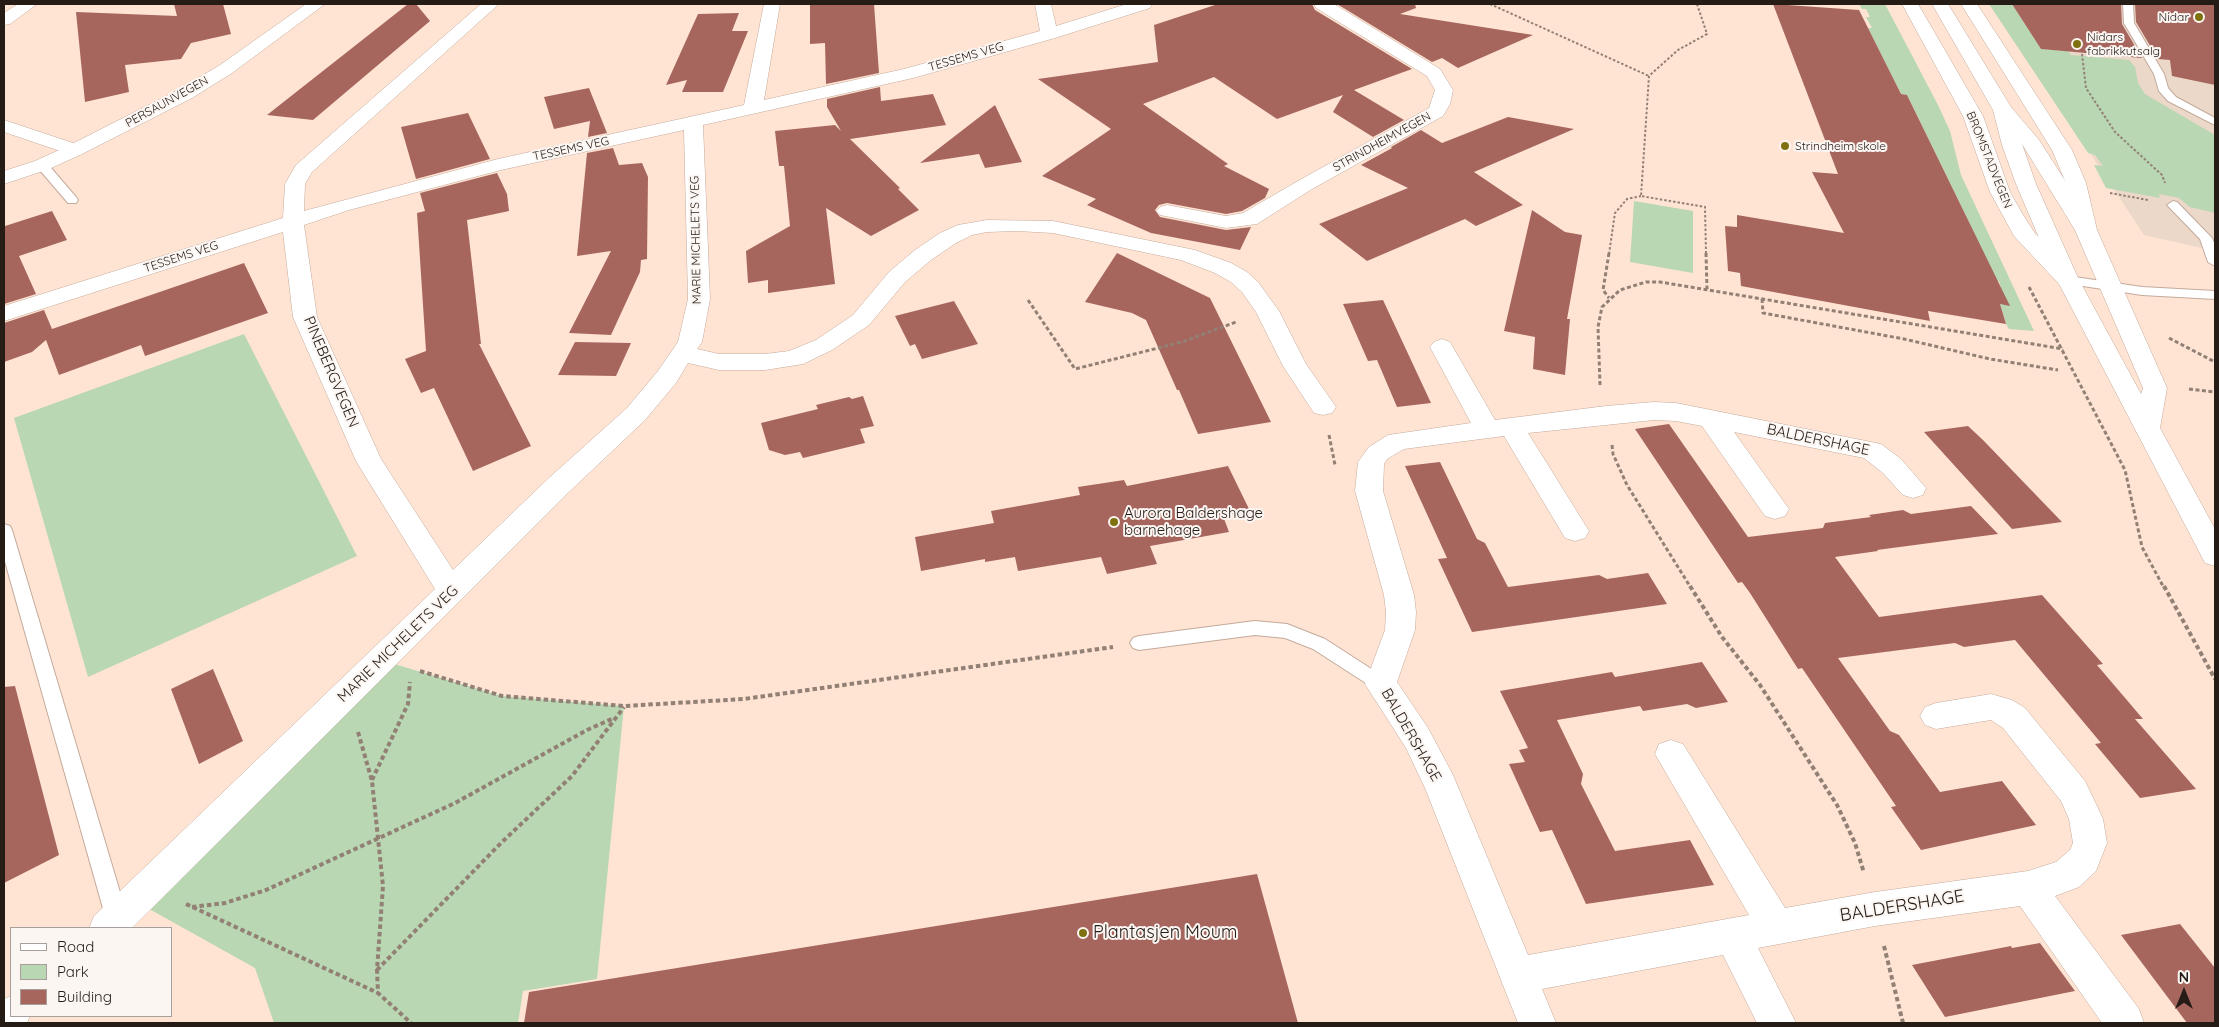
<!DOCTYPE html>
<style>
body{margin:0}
#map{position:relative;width:2219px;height:1027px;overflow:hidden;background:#ffe4d4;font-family:Quicksand,sans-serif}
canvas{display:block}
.frame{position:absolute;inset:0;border:5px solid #261c16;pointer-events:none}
.legend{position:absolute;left:10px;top:927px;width:162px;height:90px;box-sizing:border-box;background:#fcf6f3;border:1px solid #a69f9b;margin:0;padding:6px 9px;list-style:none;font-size:15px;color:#261c16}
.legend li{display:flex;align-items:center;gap:10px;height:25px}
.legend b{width:25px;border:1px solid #a69f9b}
.north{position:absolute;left:2159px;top:967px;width:50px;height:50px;-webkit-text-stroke:4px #fcf6f3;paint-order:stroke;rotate:0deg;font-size:14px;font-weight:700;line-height:20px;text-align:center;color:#261c16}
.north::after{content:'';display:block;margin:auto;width:18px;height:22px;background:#261c16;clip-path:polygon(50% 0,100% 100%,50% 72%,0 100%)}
</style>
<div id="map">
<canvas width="2219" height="1027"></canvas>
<div class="frame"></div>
<ul class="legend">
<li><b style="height:6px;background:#fff"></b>Road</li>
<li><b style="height:14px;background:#b8d7b2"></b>Park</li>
<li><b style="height:14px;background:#a6665e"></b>Building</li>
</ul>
<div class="north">N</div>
</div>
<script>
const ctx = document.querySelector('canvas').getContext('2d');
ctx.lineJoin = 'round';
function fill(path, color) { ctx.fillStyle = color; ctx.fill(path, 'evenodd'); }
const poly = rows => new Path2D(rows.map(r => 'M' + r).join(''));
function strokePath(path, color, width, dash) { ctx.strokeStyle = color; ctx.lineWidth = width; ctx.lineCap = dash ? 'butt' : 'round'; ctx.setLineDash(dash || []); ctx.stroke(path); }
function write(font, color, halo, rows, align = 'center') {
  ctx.font = font + ' Quicksand,sans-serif'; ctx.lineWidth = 4; ctx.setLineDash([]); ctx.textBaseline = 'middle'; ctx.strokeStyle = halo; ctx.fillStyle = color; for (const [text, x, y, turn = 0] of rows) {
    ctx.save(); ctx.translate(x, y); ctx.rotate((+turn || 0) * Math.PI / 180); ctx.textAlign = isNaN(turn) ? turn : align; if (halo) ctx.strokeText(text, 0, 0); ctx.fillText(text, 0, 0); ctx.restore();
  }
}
const industrial = poly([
 [1992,4,2215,4,2215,251,2144,235]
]);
const green = poly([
 [1859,4,1885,4,1938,105,1950,131,1961,175,2034,331,2009,329,2006,324,2000,304,2006,305,1999,281,1993,280,1968,220,1907,95,1901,94,1868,28,1872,28,1866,17,1870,17,1866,9,1862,9],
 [1989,4,2012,4,2041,49,2068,51,2071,55,2129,60,2135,67,2138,83,2145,94,2215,135,2215,213,2190,207,2179,198,2159,194,2160,198,2106,188,2094,165,2103,166,2095,155,2088,153],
 [1634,201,1693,211,1693,273,1630,262],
 [244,334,357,556,88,677,14,418],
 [381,660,502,696,624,706,597,979,523,991,518,1023,274,1023,255,968,135,901]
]);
const building = poly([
 [174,4,223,4,231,34,191,43,181,59,125,65,129,92,85,102,76,12,177,16],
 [408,4,416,4,430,21,313,120,267,115],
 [810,4,874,4,879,73,826,84,825,43,810,44],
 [1218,4,1312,4,1315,10,1412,69,1354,90,1404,120,1373,137,1333,112,1343,95,1277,119,1214,77,1143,104,1228,164,1224,166,1269,189,1265,198,1242,211,1226,214,1167,203,1159,205,1155,210,1160,217,1226,230,1251,227,1240,250,1151,233,1087,205,1096,199,1042,176,1111,129,1038,79,1158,62,1154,25],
 [1337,4,1415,4,1416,8,1400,14,1533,35,1458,68,1442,58,1432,62],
 [1773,4,1859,10,1901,94,1907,95,2010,306,2000,304,2006,324,1928,311,1930,321,1741,286,1740,273,1728,271,1725,226,1737,227,1737,215,1844,233,1812,172,1838,174],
 [2012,4,2121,4,2122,24,2142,58,2041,49],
 [2135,4,2215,4,2215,85,2172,76,2170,60,2158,59,2136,22],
 [739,13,732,31,748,31,723,92,682,92,687,80,666,85,698,14],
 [880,87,881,101,933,94,946,125,850,139,900,188,898,189,919,210,871,236,826,208,835,284,768,293,768,280,748,283,746,251,790,226,784,166,779,166,775,131,835,125,841,131,827,107,827,99],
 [589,88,607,133,588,137,590,121,554,129,544,97],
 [995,105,1022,162,985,168,979,154,920,163],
 [468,113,490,159,416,179,401,127],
 [1508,117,1574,129,1474,172,1523,205,1476,226,1465,219,1367,261,1319,224,1408,188,1361,165,1392,148,1391,147,1421,130,1442,143],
 [613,148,619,165,642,163,648,177,647,259,641,260,640,272,611,335,569,333,611,251,577,256,587,153],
 [497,173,507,194,509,211,467,220,481,344,479,344,531,446,473,471,434,388,421,393,405,359,426,351,417,213,425,211,420,193],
 [1532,210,1565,232,1582,235,1567,319,1570,319,1565,375,1533,369,1535,337,1504,331],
 [52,211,67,240,19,256,36,294,4,304,4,223,5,226],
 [1117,253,1210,298,1271,422,1198,434,1179,390,1177,390,1146,320,1132,313,1085,302],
 [244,263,268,313,145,356,141,345,59,375,46,340,32,352,4,362,4,323,44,310,52,329],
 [1383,300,1431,403,1397,407,1377,360,1368,361,1343,304],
 [954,301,978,344,922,359,915,344,910,346,895,316],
 [575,342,631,343,616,376,558,375],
 [863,396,874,426,860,429,865,443,803,458,800,452,785,455,769,450,761,423,818,409,816,405,849,397,852,399],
 [1669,424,1748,537,1823,528,1825,523,1871,517,1869,515,1903,510,1911,514,1971,506,1998,534,1877,550,1878,551,1835,557,1879,617,2042,595,2103,664,2097,665,2143,719,2135,719,2196,789,2140,798,2095,744,2101,743,2015,640,1964,647,1955,643,1838,658,1890,731,1899,735,1940,792,2002,781,2036,825,1921,850,1891,807,1896,806,1802,668,1798,669,1750,593,1742,582,1738,583,1635,429],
 [1968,426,1983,440,2062,522,2012,529,1924,432],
 [1440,462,1477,539,1485,543,1508,587,1599,575,1607,579,1648,573,1667,604,1472,632,1438,559,1447,558,1405,466],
 [1228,466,1250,511,1223,516,1229,532,1150,546,1157,564,1107,574,1101,557,1018,571,1015,557,985,562,985,559,921,571,915,537,994,523,991,511,1080,495,1078,487,1124,480,1127,486],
 [1702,662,1728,702,1696,708,1687,704,1643,711,1640,706,1557,720,1583,774,1581,784,1615,851,1690,840,1714,885,1586,904,1552,830,1540,832,1509,764,1525,762,1519,750,1528,748,1500,691,1612,672,1615,677],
 [213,669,243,741,199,764,171,689],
 [15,686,59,855,4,883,4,687],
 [1257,874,1298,1023,524,1023,529,992],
 [2180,924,2215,968,2215,1023,2187,1023,2121,935],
 [2040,943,2075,991,1945,1017,1912,965,2011,946,2012,948]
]);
const pathFar2 = poly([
 [1490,4,1649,76],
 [1697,4,1707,34,1678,50,1649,76,1641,196,1705,207,1706,254],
 [2082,54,2086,88,2115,132,2162,175,2165,183],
 [2110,193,2148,200],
 [1609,254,1615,213,1627,199,1641,196]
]);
const pathFar1 = poly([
 [1609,253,1603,290,1609,298],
 [1706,253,1707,289],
 [2029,287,2125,470,2142,547,2164,588],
 [1762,299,1763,313,1904,339,1990,359,2058,370],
 [1028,300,1075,369,1182,342,1236,322],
 [2169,338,2215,362],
 [1600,385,1598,327,1602,307,1620,290,1646,282,1660,282,2063,349],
 [2189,389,2215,392],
 [1329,435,1335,465],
 [1612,445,1613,454,1627,485,1691,588]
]);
const path = poly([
 [1690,586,1722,637,1760,685,1837,805,1855,843,1864,873],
 [2164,586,2215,679],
 [420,671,502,696,624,706,744,699,1113,647],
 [358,732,372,781,383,886,377,970,378,993,411,1023],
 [372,780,408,704,410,682],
 [186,904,378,993],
 [192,907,225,903,266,890,455,803,587,730,614,718],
 [1884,946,1903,1023],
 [377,970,501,843,572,776,624,707]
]);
const lane = poly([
 [2123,4,2133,4,2134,23,2164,74,2168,88,2176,97,2215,118,2215,125,2168,101,2159,91,2154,74,2124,23,2123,4],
 [42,161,46,162,76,197,78,200,76,203,68,203,38,168,36,165,42,161],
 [2173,201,2177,202,2212,238,2215,245,2215,266,2208,262,2200,239,2167,205,2173,201],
 [2068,276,2142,287,2215,291,2215,299,2142,295,2063,283,2061,280,2063,277,2068,276],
 [4,524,10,526,12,530,128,919,125,926,119,928,109,926,106,919,4,558,4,524],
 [1255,621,1287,624,1325,639,1387,679,1390,684,1387,689,1381,692,1375,689,1313,649,1285,638,1255,635,1139,650,1133,648,1130,643,1133,638,1139,636,1255,621]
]);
const street = poly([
 [18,4,37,4,10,24,4,25,4,13,18,4],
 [481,4,499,4,312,172,305,184,304,211,498,159,744,105,764,4,780,4,764,100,904,69,1040,31,1035,4,1051,4,1056,26,1127,4,1152,4,1150,8,1055,38,913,78,703,125,710,299,702,342,697,349,719,354,765,354,789,351,816,340,853,315,889,272,915,250,940,233,958,225,987,220,1053,221,1195,250,1231,263,1247,272,1258,282,1279,311,1306,364,1336,407,1332,413,1323,415,1314,413,1283,366,1256,312,1242,292,1231,282,1215,273,1181,260,1053,233,1017,231,987,232,972,235,956,243,931,260,905,282,869,325,832,350,803,364,765,370,719,370,688,363,676,383,645,420,570,491,132,928,89,928,94,916,435,589,356,461,293,317,283,232,4,321,4,306,283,218,285,184,296,165,481,4],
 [684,130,688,299,678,342,658,371,627,408,550,477,453,570,381,459,317,317,304,225,349,210,501,170,684,130],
 [1314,4,1334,4,1440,69,1453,90,1450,104,1443,116,1312,189,1257,224,1226,228,1160,215,1156,211,1160,207,1167,205,1226,216,1243,213,1298,181,1429,108,1435,90,1427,76,1316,8,1314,4],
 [1902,4,1918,4,1983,116,2010,192,2022,213,2034,232,2076,275,2079,280,2076,285,2068,287,2060,285,2014,236,1990,192,1963,116,1902,4],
 [1961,4,1977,4,2072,150,2086,183,2097,230,2094,235,2086,236,2078,235,2075,230,2066,183,2052,150,1961,4],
 [4,120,82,146,85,150,82,154,75,156,4,132,4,120],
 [1442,339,1450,342,1495,420,1606,406,1654,402,1676,403,1881,444,1901,459,1926,488,1923,495,1913,498,1903,495,1883,473,1864,458,1734,432,1789,509,1785,516,1775,519,1765,516,1702,426,1676,421,1654,420,1528,433,1589,531,1585,538,1575,541,1565,538,1504,436,1404,449,1387,459,1384,464,1383,491,1414,595,1416,612,1415,630,1397,682,1428,728,1453,775,1528,955,1749,915,1655,754,1659,744,1671,740,1683,744,1785,908,1875,892,2028,871,2056,862,2070,850,2073,843,2069,819,2061,801,2003,728,1991,720,1936,729,1925,725,1920,716,1925,707,1936,703,1991,694,2012,700,2025,708,2085,781,2098,808,2103,819,2107,843,2096,871,2079,887,2055,896,2139,1009,2144,1023,2102,1023,2020,906,1875,926,1758,948,1796,1023,1757,1023,1723,955,1542,989,1556,1023,1518,1023,1425,788,1406,748,1365,684,1385,630,1386,612,1384,595,1355,491,1358,462,1369,447,1388,435,1471,423,1430,347,1434,342,1442,339],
 [11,996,11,1016,30,1016,27,1023,4,1023,4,999,11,996]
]);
const secondary = poly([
 [306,4,325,4,232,73,192,98,82,154,49,169,4,184,4,171,35,161,68,146,178,90,220,65,306,4],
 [1932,4,1948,4,2011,107,2039,140,2097,230,2167,388,2160,428,2215,529,2215,566,2205,563,2057,280,2016,184,2002,145,1993,110,1932,4],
 [2022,144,2075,230,2143,388,2141,394,2079,280,2036,184,2022,144]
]);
const markers = [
 [2199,17,5,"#807110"],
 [2077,44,5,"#807110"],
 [1785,146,5,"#807110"],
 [1114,522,5,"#807110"],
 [1083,933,5,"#807110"]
];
const farPoinames = [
 ["Nidar",2189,17,"right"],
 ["Nidars",2087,37],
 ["fabrikkutsalg",2087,51],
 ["Strindheim skole",1795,146]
];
const farStreetnames = [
 ["TESSEMS VEG",966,57,-16],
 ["PERSAUNVEGEN",167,102,-29],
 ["STRINDHEIMVEGEN",1382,142,-29],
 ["TESSEMS VEG",571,149,-12],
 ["BROMSTADVEGEN",1989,160,68],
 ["MARIE MICHELETS VEG",696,240,-91],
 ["TESSEMS VEG",181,257,-18]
];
const streetNames = [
 ["PINEBERGVEGEN",331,372,67],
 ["BALDERSHAGE",1818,440,12],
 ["MARIE MICHELETS VEG",398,644,-44],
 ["BALDERSHAGE",1411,735,60]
];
const poiNames = [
 ["Aurora Baldershage",1124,513],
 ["barnehage",1124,530]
];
const nearStreetnames = [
 ["BALDERSHAGE",1902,906,-9]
];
const nearPoinames = [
 ["Plantasjen Moum",1093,933]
];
fill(industrial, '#ecd8c9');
fill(green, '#b8d7b2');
fill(building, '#a6665e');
strokePath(lane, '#c3aa9b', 2);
strokePath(street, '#c3aa9b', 1);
strokePath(secondary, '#c3aa9b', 1);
strokePath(pathFar2, '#938075', 2, [2.5, 2]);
strokePath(pathFar1, '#938075', 3, [4, 2.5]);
strokePath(path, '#938075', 4, [4.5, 3]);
fill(lane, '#fff');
fill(street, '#fff');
fill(secondary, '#fff');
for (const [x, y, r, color] of markers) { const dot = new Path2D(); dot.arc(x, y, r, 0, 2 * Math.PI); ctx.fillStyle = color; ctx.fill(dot); strokePath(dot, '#fcf6f3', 2); }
write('12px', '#261c16', '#fcf6f3', farPoinames, 'left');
write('12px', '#261c16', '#fcf6f3', farStreetnames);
write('15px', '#261c16', '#fcf6f3', streetNames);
write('15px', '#261c16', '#fcf6f3', poiNames, 'left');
write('18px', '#261c16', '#fcf6f3', nearStreetnames);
write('18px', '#261c16', '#fcf6f3', nearPoinames, 'left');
</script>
